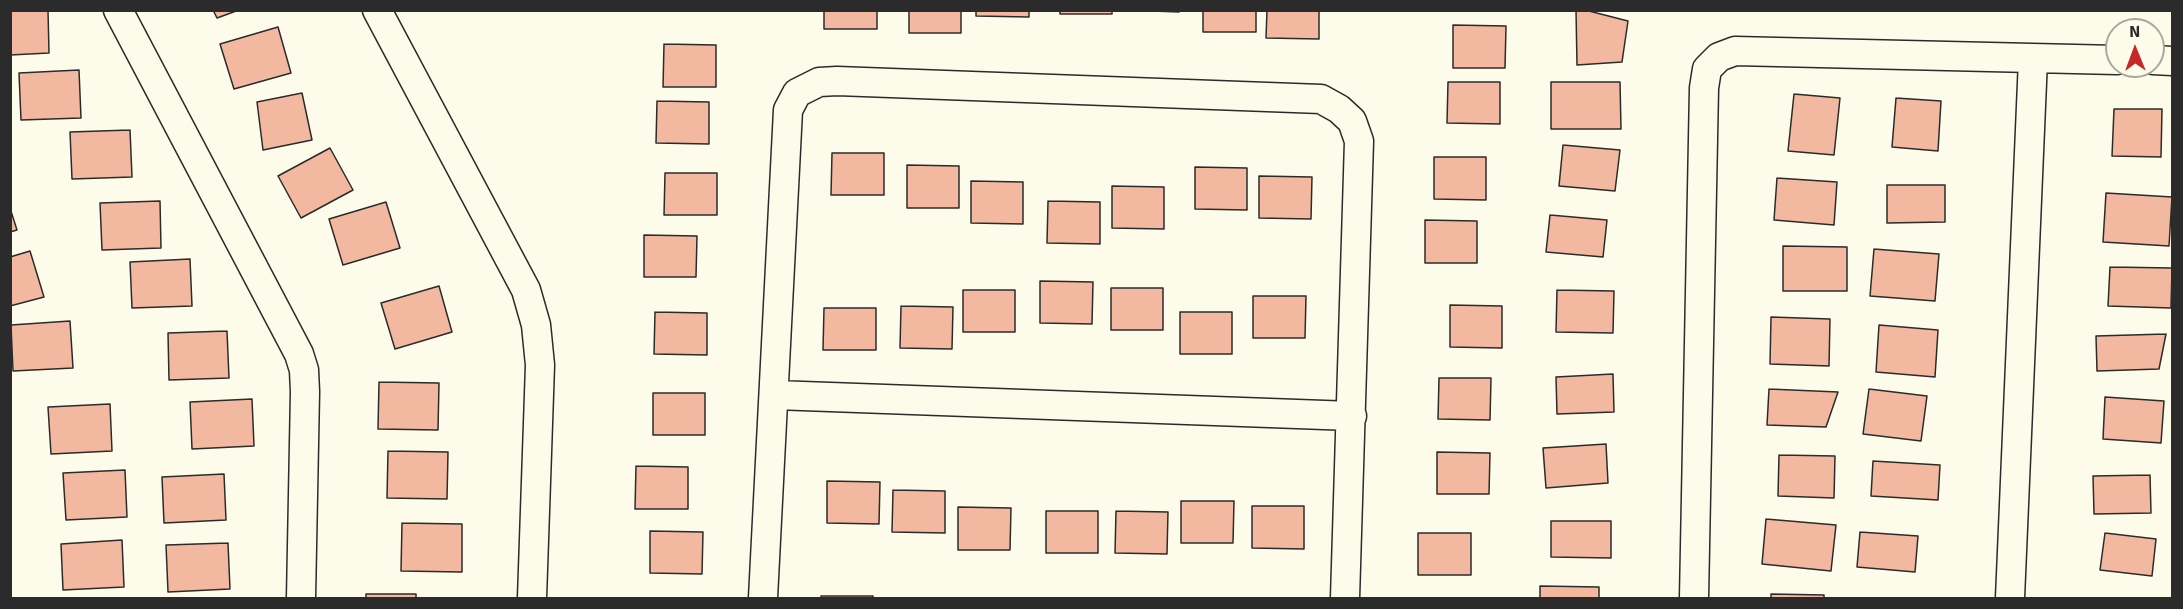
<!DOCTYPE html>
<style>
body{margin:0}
#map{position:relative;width:2183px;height:609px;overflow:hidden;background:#fdfbea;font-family:Signika,sans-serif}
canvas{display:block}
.frame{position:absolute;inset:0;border:12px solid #2b2b2b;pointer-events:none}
.north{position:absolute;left:2105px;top:18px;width:60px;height:60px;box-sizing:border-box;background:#fdfbea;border:2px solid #a9a89e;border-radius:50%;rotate:359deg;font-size:16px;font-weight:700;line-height:24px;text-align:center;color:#2b2b2b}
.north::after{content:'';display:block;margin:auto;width:21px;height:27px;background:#c62828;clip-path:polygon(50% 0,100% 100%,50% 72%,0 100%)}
</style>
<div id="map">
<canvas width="2183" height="609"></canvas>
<div class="frame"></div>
<div class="north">N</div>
</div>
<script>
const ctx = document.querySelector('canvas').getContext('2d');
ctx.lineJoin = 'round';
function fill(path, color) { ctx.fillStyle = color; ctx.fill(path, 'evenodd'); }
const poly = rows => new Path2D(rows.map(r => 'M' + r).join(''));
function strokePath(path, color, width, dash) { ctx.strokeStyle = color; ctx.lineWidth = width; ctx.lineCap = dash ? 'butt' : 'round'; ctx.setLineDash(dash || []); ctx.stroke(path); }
const building = poly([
 [10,10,48,10,49,53,10,55,10,10],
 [213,10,239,10,217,18,213,10],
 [824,10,877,10,877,29,824,29,824,10],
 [909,10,961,10,961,33,909,33,909,10],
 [976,10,1029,10,1029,17,976,16,976,10],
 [1060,10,1112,10,1112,14,1060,14,1060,10],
 [1127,10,1179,10,1179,12,1127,10],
 [1203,10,1256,10,1256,32,1203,32,1203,10],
 [1267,10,1319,10,1319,39,1266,38,1267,10],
 [1576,10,1585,10,1628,21,1622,62,1577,65,1576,10],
 [1453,25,1506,26,1505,68,1453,68,1453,25],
 [278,27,291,73,234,89,220,44,278,27],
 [664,44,716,45,716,87,663,87,664,44],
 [79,70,81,118,21,120,19,73,79,70],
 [1448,82,1500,82,1500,124,1447,123,1448,82],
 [1551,82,1620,82,1621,129,1551,129,1551,82],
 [302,93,312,140,263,150,257,102,302,93],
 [1794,94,1840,98,1834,155,1788,151,1794,94],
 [1896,98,1941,101,1938,151,1892,147,1896,98],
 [657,101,709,102,709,144,656,143,657,101],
 [2114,109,2162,109,2161,157,2112,156,2114,109],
 [130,130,132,177,72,179,70,132,130,130],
 [1563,145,1620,150,1615,191,1559,186,1563,145],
 [330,148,353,190,301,218,278,176,330,148],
 [832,153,884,153,884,195,831,195,832,153],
 [1434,157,1486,157,1486,200,1434,199,1434,157],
 [907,165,959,166,959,208,907,208,907,165],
 [1195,167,1247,168,1247,210,1195,209,1195,167],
 [665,173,717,173,717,215,664,215,665,173],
 [1259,176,1312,177,1311,219,1259,218,1259,176],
 [1777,178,1837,182,1834,225,1774,220,1777,178],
 [971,181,1023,182,1023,224,971,223,971,181],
 [1887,185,1945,185,1945,222,1887,223,1887,185],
 [1112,186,1164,187,1164,229,1112,228,1112,186],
 [2106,193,2172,197,2169,246,2103,242,2106,193],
 [160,201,161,248,102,250,100,203,160,201],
 [1048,201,1100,202,1100,244,1047,243,1048,201],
 [386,202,400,248,343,265,329,219,386,202],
 [10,208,17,230,10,232,10,208],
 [1550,215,1607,220,1603,257,1546,252,1550,215],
 [1425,220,1477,221,1477,263,1425,263,1425,220],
 [644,235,697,236,696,277,644,277,644,235],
 [1783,246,1847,247,1847,291,1783,291,1783,246],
 [1874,249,1939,254,1935,301,1870,296,1874,249],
 [30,251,44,297,10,306,10,257,30,251],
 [190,259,192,306,132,308,130,262,190,259],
 [2110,267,2172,268,2171,308,2108,306,2110,267],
 [1040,281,1093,282,1092,324,1040,323,1040,281],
 [439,286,452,332,395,349,381,303,439,286],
 [1111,288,1163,288,1163,330,1111,330,1111,288],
 [963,290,1015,290,1015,332,963,332,963,290],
 [1557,290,1614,291,1613,333,1556,332,1557,290],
 [1253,296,1306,296,1305,338,1253,338,1253,296],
 [1450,305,1502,306,1502,348,1450,347,1450,305],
 [901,306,953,307,952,349,900,348,901,306],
 [824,308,876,308,876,350,823,350,824,308],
 [655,312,707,313,707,355,654,354,655,312],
 [1180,312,1232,312,1232,354,1180,354,1180,312],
 [1771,317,1830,319,1829,366,1770,364,1771,317],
 [70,321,73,368,13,371,11,325,70,321],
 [1879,325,1938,330,1935,377,1876,372,1879,325],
 [227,331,229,378,169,380,168,333,227,331],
 [2166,334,2159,369,2097,371,2096,336,2166,334],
 [1613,374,1614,412,1557,414,1556,377,1613,374],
 [1439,378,1491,378,1490,420,1438,419,1439,378],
 [379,382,439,383,438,430,378,429,379,382],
 [1769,389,1838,392,1826,427,1767,425,1769,389],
 [1869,389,1927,396,1921,441,1863,434,1869,389],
 [653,393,705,393,705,435,653,435,653,393],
 [2105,397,2164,401,2161,443,2103,439,2105,397],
 [252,399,254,446,192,449,190,402,252,399],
 [110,404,112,451,51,454,48,407,110,404],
 [1606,444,1608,483,1546,488,1543,448,1606,444],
 [388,451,448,452,447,499,387,498,388,451],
 [1437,452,1490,453,1489,494,1437,494,1437,452],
 [1779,455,1835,456,1834,498,1778,496,1779,455],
 [1873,461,1940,465,1938,500,1871,496,1873,461],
 [636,466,688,467,688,509,635,509,636,466],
 [125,470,127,517,66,520,63,473,125,470],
 [224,474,226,520,164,523,162,477,224,474],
 [2150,475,2151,513,2094,514,2093,476,2150,475],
 [827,481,880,482,879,524,827,523,827,481],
 [893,490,945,491,945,533,892,532,893,490],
 [1181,501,1234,501,1233,543,1181,543,1181,501],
 [1252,506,1304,506,1304,549,1252,548,1252,506],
 [958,507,1011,508,1010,550,958,550,958,507],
 [1046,511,1098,511,1098,553,1046,553,1046,511],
 [1116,511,1168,512,1167,554,1115,553,1116,511],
 [1766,519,1836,525,1831,571,1762,564,1766,519],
 [1551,521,1611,521,1611,558,1551,557,1551,521],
 [402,523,462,524,462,572,401,571,402,523],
 [650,531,703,532,702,574,650,573,650,531],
 [1860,532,1918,536,1915,572,1857,567,1860,532],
 [1418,533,1471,533,1471,575,1418,575,1418,533],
 [2105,533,2156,539,2152,576,2100,570,2105,533],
 [122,540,124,587,63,590,61,544,122,540],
 [228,543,230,589,168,592,166,545,228,543],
 [1540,586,1599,587,1599,598,1540,598,1540,586],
 [366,594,416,594,416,598,366,598,366,594],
 [1771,594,1824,595,1824,598,1771,598,1771,594],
 [821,596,873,596,873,598,821,598,821,596]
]);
const minor = poly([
 [118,10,299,354,304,370,305,392,301,598],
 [377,10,526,290,536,325,540,365,532,598],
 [2153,60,2172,61],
 [775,395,1352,416],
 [763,598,788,110,797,93,819,82,837,81,1321,99,1339,109,1352,121,1359,141,1345,598],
 [1694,598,1704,88,1707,69,1719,57,1735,51,2117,60],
 [2010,598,2033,59]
]);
fill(building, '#f2b8a0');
strokePath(building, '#2b2b2b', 1.5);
strokePath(minor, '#2b2b2b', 31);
strokePath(minor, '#fdfbea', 28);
</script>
